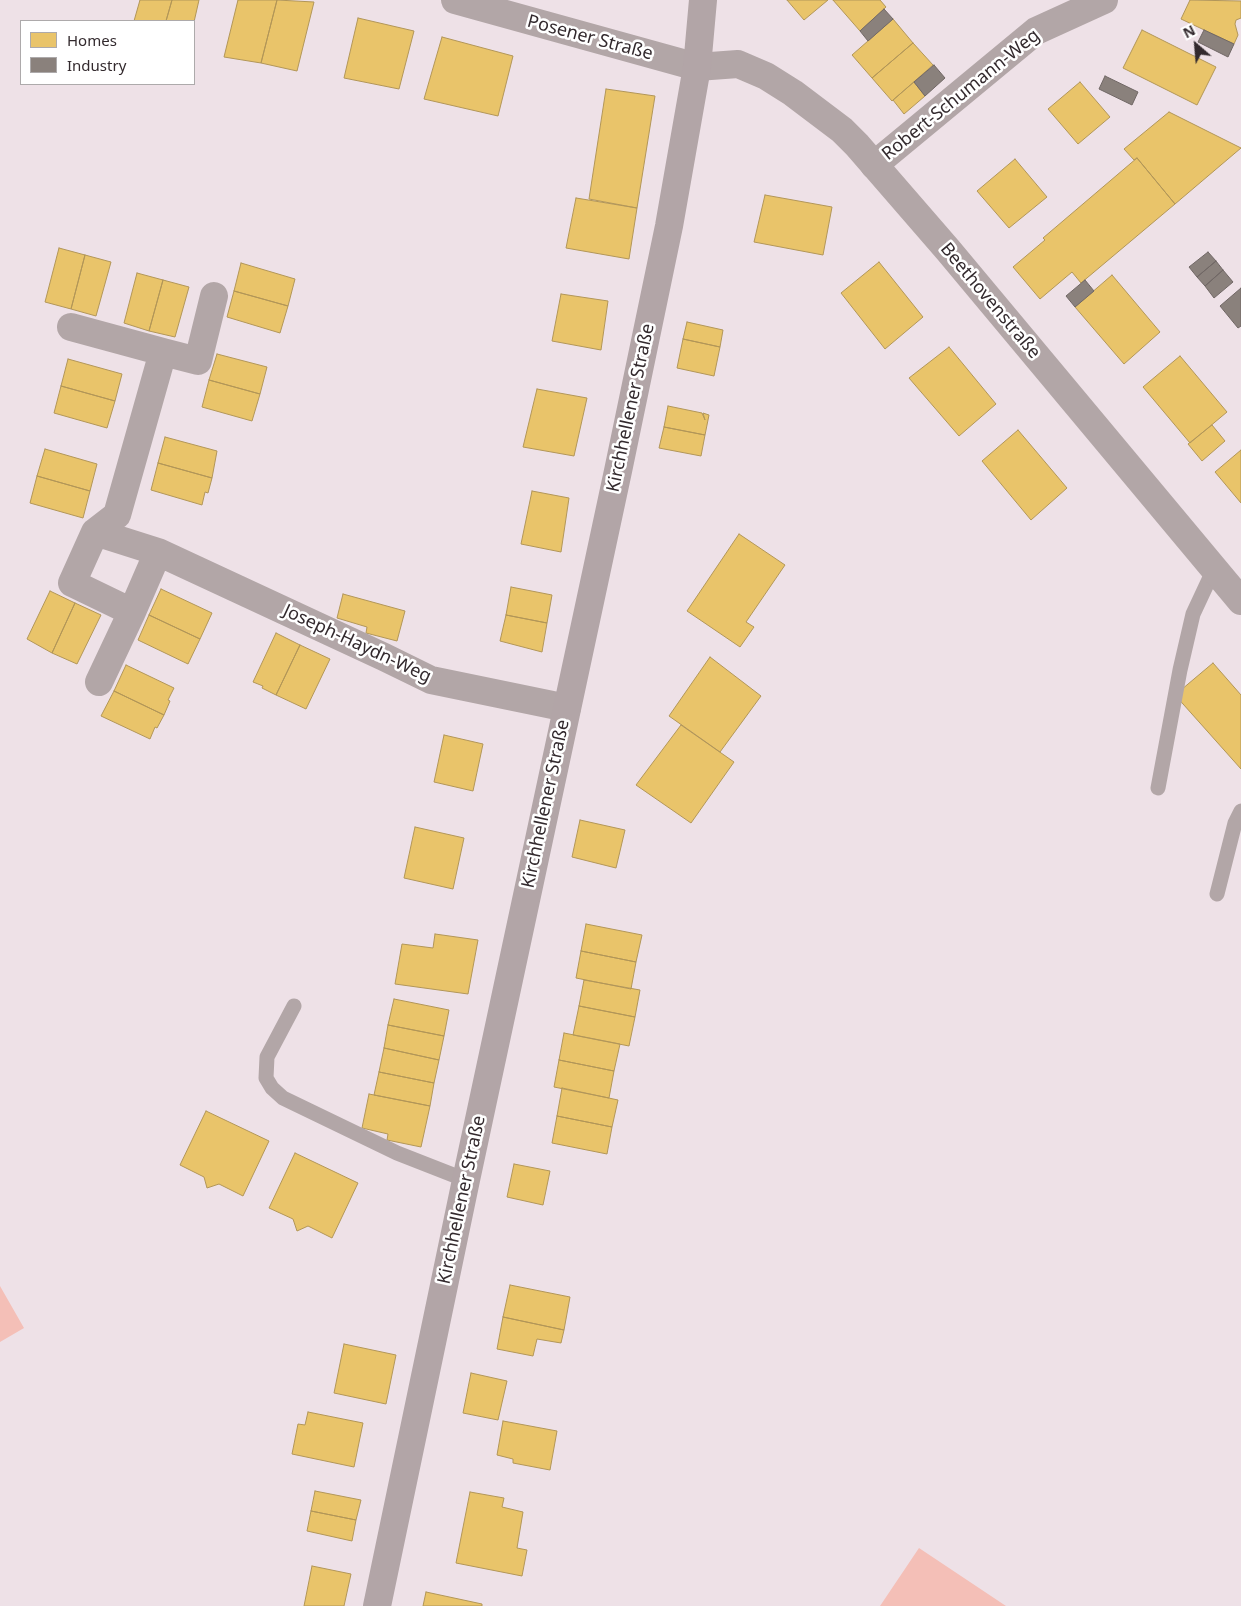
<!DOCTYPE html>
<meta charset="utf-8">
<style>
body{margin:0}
#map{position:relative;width:1241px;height:1606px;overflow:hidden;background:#eee1e7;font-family:"Noto Sans",sans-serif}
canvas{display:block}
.legend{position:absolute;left:20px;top:20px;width:175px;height:65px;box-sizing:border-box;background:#fff;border:1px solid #adaaab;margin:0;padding:6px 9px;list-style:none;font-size:15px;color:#332a2e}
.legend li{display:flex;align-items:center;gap:10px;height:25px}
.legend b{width:25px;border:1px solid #adaaab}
.north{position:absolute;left:1171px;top:20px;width:50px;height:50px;-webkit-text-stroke:4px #fff;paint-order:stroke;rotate:333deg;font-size:14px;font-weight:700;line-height:20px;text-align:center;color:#332a2e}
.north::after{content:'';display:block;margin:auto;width:18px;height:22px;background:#332a2e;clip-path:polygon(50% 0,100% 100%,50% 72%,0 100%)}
</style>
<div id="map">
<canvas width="1241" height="1606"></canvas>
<ul class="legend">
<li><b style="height:14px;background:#e9c46a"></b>Homes</li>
<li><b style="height:14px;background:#8a817c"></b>Industry</li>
</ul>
<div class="north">N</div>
</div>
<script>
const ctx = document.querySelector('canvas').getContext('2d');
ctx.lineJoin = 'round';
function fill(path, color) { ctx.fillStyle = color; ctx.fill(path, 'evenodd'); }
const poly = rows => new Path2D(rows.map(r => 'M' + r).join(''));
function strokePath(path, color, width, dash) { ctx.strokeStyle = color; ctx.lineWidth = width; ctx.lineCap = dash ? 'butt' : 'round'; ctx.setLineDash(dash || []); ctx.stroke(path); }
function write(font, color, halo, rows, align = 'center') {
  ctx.font = font + ' "Noto Sans",sans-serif'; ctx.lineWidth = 5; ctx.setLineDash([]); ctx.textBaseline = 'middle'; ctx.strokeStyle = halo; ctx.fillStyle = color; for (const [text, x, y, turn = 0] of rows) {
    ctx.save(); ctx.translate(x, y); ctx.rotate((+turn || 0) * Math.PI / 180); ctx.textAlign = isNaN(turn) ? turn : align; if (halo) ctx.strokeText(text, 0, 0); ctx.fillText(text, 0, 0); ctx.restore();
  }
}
const green = poly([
 [0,1286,24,1328,0,1342],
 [919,1548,1006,1606,880,1606]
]);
const homes = poly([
 [140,0,172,0,166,21,134,21,140,0],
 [172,0,199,0,194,22,166,21,172,0],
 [238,0,277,0,261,63,224,57,238,0],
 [277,0,314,2,297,71,261,63,277,0],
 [787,0,828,0,804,20,787,0],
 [833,0,880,0,886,7,860,31,833,0],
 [1190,0,1241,1,1241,18,1236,20,1235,24,1238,35,1234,44,1181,19,1190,0],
 [358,18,414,31,399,89,344,78,358,18],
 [893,19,913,43,872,78,852,55,893,19],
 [1142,30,1216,67,1197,105,1123,68,1142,30],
 [442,37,513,56,498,116,424,99,442,37],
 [913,43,933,65,892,101,872,78,913,43],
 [914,82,925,96,904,114,893,100,914,82],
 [1080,82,1110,117,1078,144,1048,109,1080,82],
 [606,89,655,96,637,208,589,199,606,89],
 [1169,112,1241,148,1175,204,1137,158,1134,160,1124,149,1169,112],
 [1137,158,1175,204,1081,283,1072,272,1040,299,1013,267,1045,240,1043,238,1137,158],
 [1015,159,1047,197,1009,228,977,191,1015,159],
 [765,195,832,207,823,255,754,242,765,195],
 [576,198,637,208,629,259,566,248,576,198],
 [59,248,85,255,71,309,45,302,59,248],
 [85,255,111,262,96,316,71,309,85,255],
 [879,262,923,317,885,349,841,293,879,262],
 [241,263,295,279,288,306,234,291,241,263],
 [137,273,163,280,149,331,124,323,137,273],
 [1112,275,1160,332,1124,364,1075,307,1112,275],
 [163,280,189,287,175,337,149,331,163,280],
 [234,291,288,306,280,333,227,317,234,291],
 [561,294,608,301,601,350,552,341,561,294],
 [687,322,723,330,720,347,683,339,687,322],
 [683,339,720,347,714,376,677,368,683,339],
 [949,347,996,404,959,436,909,378,949,347],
 [217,354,267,367,260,394,209,380,217,354],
 [1180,356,1227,412,1190,443,1143,387,1180,356],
 [68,359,122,374,115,401,61,386,68,359],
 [209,380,260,394,252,421,202,407,209,380],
 [61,386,115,401,107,428,54,413,61,386],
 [537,389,587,398,574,456,523,447,537,389],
 [668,406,702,413,705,420,703,413,709,415,705,435,664,427,668,406],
 [1212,425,1225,441,1202,461,1188,444,1212,425],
 [664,427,705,435,701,456,659,448,664,427],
 [1018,430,1067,488,1031,520,982,461,1018,430],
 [165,437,217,451,212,478,158,463,165,437],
 [45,449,97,464,90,491,37,476,45,449],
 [1241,450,1241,503,1215,472,1241,450],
 [158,463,212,478,208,493,205,492,202,505,151,490,158,463],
 [37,476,90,491,83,518,30,503,37,476],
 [532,491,569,498,561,552,521,544,532,491],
 [739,534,785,565,746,622,754,627,740,647,687,611,739,534],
 [511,587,552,595,547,623,506,615,511,587],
 [161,589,212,613,200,639,149,615,161,589],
 [50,591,75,603,52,653,27,639,50,591],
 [343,594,405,611,397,641,366,633,367,627,337,618,343,594],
 [75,603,101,615,77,664,52,653,75,603],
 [149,615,200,639,188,664,138,640,149,615],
 [506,615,547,623,542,652,500,641,506,615],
 [276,633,300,645,276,695,262,688,263,686,253,682,276,633],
 [300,645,330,659,306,709,276,695,300,645],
 [710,657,761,696,720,752,669,716,710,657],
 [1213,663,1241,695,1241,769,1175,695,1213,663],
 [126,665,174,688,168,700,170,701,164,715,114,691,126,665],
 [114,691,164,715,157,728,155,727,150,739,101,716,114,691],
 [681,725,734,762,691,823,636,785,681,725],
 [444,735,483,744,473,791,434,782,444,735],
 [580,820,625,830,616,868,572,857,580,820],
 [415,827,464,838,453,889,404,878,415,827],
 [586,924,642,935,636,962,581,951,586,924],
 [435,934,478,940,468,994,395,984,402,944,433,948,435,934],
 [581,951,636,962,631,989,576,978,581,951],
 [584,980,640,990,635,1017,579,1006,584,980],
 [394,999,449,1010,444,1036,388,1025,394,999],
 [579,1006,635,1017,629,1046,573,1035,579,1006],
 [388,1025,444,1036,439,1060,384,1048,388,1025],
 [564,1033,620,1044,614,1071,559,1060,564,1033],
 [384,1048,439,1060,434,1083,379,1072,384,1048],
 [559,1060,614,1071,609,1098,554,1087,559,1060],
 [379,1072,434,1083,430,1106,374,1095,379,1072],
 [562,1088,618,1100,612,1127,557,1116,562,1088],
 [369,1094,430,1106,421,1147,387,1140,388,1134,362,1128,369,1094],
 [206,1111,269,1141,243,1196,219,1184,207,1188,204,1177,180,1165,206,1111],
 [557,1116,612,1127,607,1154,552,1143,557,1116],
 [295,1153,358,1183,332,1238,308,1226,297,1231,293,1219,269,1208,295,1153],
 [514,1164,550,1171,543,1205,507,1197,514,1164],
 [510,1285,570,1297,564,1330,503,1317,510,1285],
 [503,1317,564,1330,561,1343,537,1339,533,1356,497,1349,503,1317],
 [344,1344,396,1355,386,1404,334,1393,344,1344],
 [471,1373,507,1381,498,1420,463,1413,471,1373],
 [308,1412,363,1423,354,1467,292,1454,298,1424,305,1425,308,1412],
 [503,1421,557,1431,550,1470,513,1463,513,1459,497,1455,503,1421],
 [315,1491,361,1500,356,1520,311,1511,315,1491],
 [470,1492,504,1498,502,1507,523,1512,517,1548,527,1550,522,1576,456,1563,470,1492],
 [311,1511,356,1520,352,1541,307,1531,311,1511],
 [312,1566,351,1574,344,1606,304,1606,312,1566],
 [426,1592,482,1604,482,1606,423,1606,426,1592]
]);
const industry = poly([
 [884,9,893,19,868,41,860,31,884,9],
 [1204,30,1234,44,1228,57,1198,42,1204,30],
 [934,65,945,78,925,96,914,82,934,65],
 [1105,76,1138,92,1132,105,1099,89,1105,76],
 [1208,252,1216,261,1197,277,1189,267,1208,252],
 [1216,261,1223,270,1205,286,1197,277,1216,261],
 [1223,270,1233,282,1214,298,1205,286,1223,270],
 [1085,280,1094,291,1075,307,1066,296,1085,280],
 [1241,288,1241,326,1238,328,1220,306,1241,288]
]);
const service = poly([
 [1158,788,1180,670,1193,614,1214,569],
 [1217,894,1235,823,1241,811],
 [294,1006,267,1057,266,1078,272,1088,283,1098,397,1153,466,1180]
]);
const minor = poly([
 [455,0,697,67],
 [874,165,1036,31,1104,0],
 [71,327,163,352,117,515,95,532,158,552,384,657,431,680,567,708],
 [163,352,198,361,214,296],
 [95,532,72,583,132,612,158,552],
 [99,682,132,612]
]);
const tertiary = poly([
 [697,67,738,64,766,76,793,93,842,130,857,145,948,250,1241,601]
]);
const secondary = poly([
 [377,1606,466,1180,618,471,669,226,697,67,703,0]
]);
const streetNames = [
 ["Posener Straße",590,38,15],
 ["Robert-Schumann-Weg",961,95,-39],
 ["Beethovenstraße",990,301,50],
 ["Kirchhellener Straße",631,408,-78],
 ["Joseph-Haydn-Weg",357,644,25],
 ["Kirchhellener Straße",546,804,-78],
 ["Kirchhellener Straße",462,1200,-78]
];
fill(green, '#f4bfb7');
fill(homes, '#e9c46a');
strokePath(homes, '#b29658', 1);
fill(industry, '#8a817c');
strokePath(industry, '#706765', 1);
strokePath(service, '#b2a6a7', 15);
strokePath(minor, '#b2a6a7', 28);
strokePath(tertiary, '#b2a6a7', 28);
strokePath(secondary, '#b2a5a7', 28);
write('18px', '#332a2e', '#fff', streetNames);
</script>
